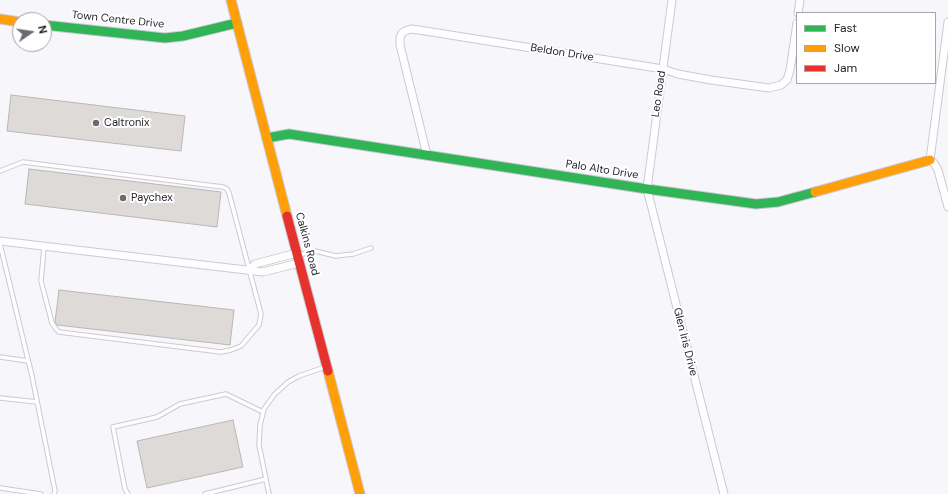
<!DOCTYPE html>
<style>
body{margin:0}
#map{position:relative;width:948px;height:494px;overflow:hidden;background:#f7f6fa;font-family:"DM Sans",sans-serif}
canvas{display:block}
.legend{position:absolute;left:796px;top:12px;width:140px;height:72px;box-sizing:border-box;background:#fff;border:1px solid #a6a5a9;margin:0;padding:5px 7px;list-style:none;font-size:12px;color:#201e28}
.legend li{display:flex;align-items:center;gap:8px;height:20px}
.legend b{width:20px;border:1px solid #a6a5a9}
.north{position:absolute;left:12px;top:12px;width:40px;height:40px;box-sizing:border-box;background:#fff;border:1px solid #a6a5a9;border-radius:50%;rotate:77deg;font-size:11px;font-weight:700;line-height:16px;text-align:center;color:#201e28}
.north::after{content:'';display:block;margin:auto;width:14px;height:18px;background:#6b6a72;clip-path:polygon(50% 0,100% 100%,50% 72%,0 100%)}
</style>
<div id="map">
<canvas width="948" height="494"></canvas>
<ul class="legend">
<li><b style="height:5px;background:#30b455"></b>Fast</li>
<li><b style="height:5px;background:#ff9f0a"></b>Slow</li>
<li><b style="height:5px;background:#e5322d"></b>Jam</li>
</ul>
<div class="north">N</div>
</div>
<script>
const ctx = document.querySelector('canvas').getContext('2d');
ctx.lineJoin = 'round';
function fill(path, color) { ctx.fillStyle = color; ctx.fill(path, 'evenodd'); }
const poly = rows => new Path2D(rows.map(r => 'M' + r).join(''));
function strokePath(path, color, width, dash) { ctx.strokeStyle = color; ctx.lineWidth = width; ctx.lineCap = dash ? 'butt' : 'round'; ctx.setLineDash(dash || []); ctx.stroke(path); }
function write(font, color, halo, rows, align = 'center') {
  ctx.font = font + ' "DM Sans",sans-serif'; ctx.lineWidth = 4; ctx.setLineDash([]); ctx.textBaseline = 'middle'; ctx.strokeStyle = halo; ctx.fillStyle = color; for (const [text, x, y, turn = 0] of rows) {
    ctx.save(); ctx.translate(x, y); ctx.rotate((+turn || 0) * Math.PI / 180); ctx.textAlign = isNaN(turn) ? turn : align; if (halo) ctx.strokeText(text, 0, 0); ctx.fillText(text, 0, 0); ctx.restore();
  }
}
const building = poly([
 [11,95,185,116,181,151,7,131,11,95],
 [29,169,221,192,217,227,25,204,29,169],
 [59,290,234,310,230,345,57,325,55,322,59,290],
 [233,420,243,467,147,488,137,441,233,420]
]);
const lane = poly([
 [0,171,23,162,223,187,227,189,229,193,261,314,259,325,241,346,231,350,221,352,59,332,56,329,52,323,41,281,44,247],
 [0,244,32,376,55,491,54,494],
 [298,255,315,251,336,256,353,254,371,248],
 [0,357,28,361],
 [0,398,37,402],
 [0,488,41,494],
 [128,494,125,489,113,427,157,417,180,404,226,394,263,412],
 [205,494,266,479],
 [269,494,259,445,260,425,264,409,274,395,288,382,299,376,325,367]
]);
const street = poly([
 [672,0,647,189,724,494],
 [798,13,800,0],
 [948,22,930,160,934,163,938,170,948,207],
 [427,155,400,45,400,38,402,33,405,31,411,29,419,30,663,69,678,74,711,80,769,88,781,85,787,80,790,70,797,23],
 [0,241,263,272,299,263],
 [250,270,255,264,297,253]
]);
const fast = poly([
 [44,25,165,38,183,36,237,23],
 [267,138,289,134,647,189,756,204,778,202,815,192]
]);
const slow = poly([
 [231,0,287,216],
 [0,19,20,22],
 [815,192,930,160],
 [328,371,360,494]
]);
const jam = poly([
 [287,216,328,371]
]);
const markers = [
 [96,123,4,"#6b6a72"],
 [123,198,4,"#6b6a72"]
];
const streetNames = [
 ["Town Centre Drive",118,20,6],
 ["Beldon Drive",562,53,9],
 ["Leo Road",659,94,-82],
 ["Palo Alto Drive",602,170,9],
 ["Calkins Road",307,244,75],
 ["Glen Iris Drive",685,342,76]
];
const poiNames = [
 ["Caltronix",104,123],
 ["Paychex",131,198]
];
fill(building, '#dedad7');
strokePath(building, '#bab6b4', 1);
strokePath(lane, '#cccad1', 5.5);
strokePath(street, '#cccad1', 9);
strokePath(fast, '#cccad1', 11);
strokePath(slow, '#cccad1', 11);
strokePath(jam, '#cccad1', 11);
strokePath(lane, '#fefefe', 3.5);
strokePath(street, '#fefefe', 7);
strokePath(fast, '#30b455', 9);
strokePath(slow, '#ff9f0a', 9);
strokePath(jam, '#e5322d', 9);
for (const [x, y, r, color] of markers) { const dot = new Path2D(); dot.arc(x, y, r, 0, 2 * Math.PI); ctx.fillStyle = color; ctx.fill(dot); strokePath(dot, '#fff', 1.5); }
write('11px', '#201e28', '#fff', streetNames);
write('11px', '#201e28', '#fff', poiNames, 'left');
</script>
